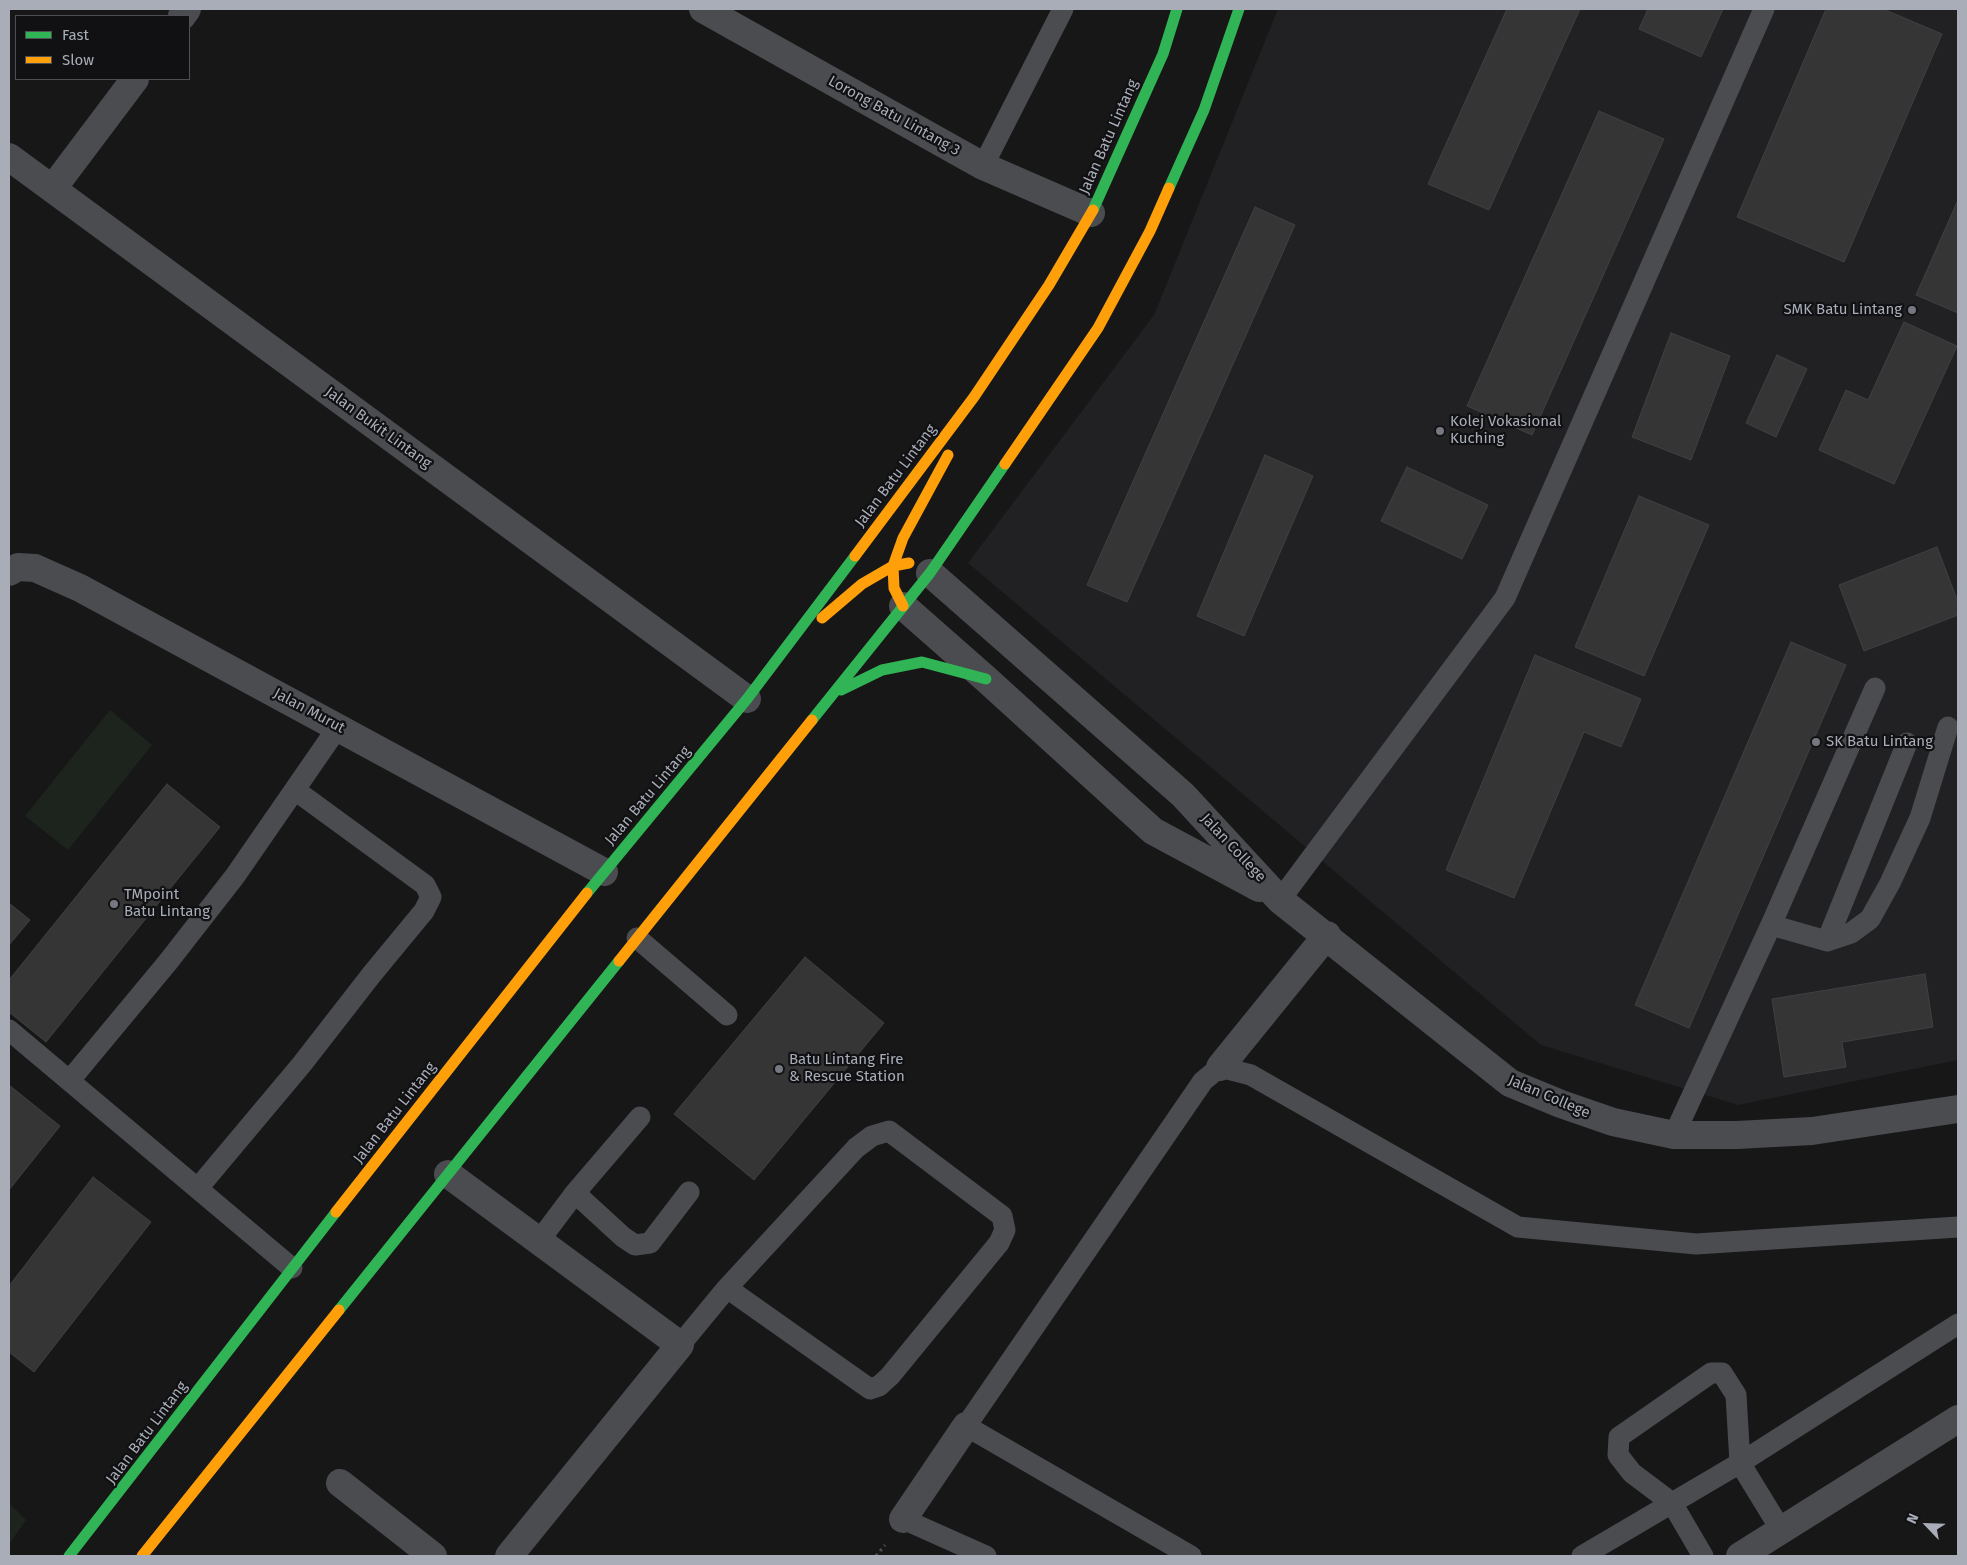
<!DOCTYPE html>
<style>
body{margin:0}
#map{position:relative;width:1967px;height:1565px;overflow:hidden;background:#171717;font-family:"Fira Sans",sans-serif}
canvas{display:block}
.frame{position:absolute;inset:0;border:10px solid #a8adb8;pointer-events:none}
.legend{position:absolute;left:15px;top:15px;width:175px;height:65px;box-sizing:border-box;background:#111113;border:1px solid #4d4f55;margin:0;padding:6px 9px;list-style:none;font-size:15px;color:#a8adb8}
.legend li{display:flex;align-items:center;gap:10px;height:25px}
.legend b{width:25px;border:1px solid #4d4f55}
.north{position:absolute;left:1902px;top:1500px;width:50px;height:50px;-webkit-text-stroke:4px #111113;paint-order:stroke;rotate:294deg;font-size:14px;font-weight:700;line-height:20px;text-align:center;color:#a8adb8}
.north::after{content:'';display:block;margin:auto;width:18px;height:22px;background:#a8adb8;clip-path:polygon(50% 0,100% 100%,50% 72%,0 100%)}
</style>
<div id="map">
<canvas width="1967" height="1565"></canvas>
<div class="frame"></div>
<ul class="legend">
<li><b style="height:6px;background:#30b455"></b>Fast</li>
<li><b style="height:6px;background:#ff9f0a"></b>Slow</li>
</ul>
<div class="north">N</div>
</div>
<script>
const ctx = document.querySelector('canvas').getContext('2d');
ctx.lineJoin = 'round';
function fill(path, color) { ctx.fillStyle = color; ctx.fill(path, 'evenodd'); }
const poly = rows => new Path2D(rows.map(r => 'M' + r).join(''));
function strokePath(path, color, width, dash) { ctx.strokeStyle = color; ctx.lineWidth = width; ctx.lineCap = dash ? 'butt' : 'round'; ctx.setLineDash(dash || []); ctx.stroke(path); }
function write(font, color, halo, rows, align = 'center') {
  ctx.font = font + ' "Fira Sans",sans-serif'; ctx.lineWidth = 4.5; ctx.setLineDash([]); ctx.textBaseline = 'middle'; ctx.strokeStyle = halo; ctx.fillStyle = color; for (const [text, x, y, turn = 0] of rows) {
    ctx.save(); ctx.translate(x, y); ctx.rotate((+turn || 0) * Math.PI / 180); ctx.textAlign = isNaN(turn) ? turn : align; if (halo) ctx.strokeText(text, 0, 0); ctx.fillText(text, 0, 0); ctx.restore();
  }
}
const built = poly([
 [1278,9,1958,9,1958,1060,1738,1105,1541,1045,968,563,1154,315]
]);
const green = poly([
 [110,710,152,745,68,850,25,816],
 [9,1503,26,1520,9,1544]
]);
const building = poly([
 [1507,9,1580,9,1489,210,1428,184,1507,9],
 [1648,9,1723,9,1701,57,1639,29,1648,9],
 [1826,9,1883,9,1942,34,1844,262,1737,217,1826,9],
 [1599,111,1664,139,1532,435,1467,406,1599,111],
 [1958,200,1958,313,1916,295,1958,200],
 [1255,207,1295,225,1127,602,1087,585,1255,207],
 [1904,322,1957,346,1894,484,1819,450,1846,390,1868,400,1904,322],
 [1671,333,1730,356,1691,460,1632,437,1671,333],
 [1777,355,1807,369,1776,437,1746,423,1777,355],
 [1265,455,1313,476,1244,636,1197,616,1265,455],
 [1407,467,1488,505,1462,559,1381,521,1407,467],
 [1639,496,1709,525,1644,676,1575,647,1639,496],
 [1937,547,1958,602,1958,615,1864,651,1839,585,1937,547],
 [1791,642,1846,665,1689,1028,1635,1005,1791,642],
 [1535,655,1641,699,1621,747,1584,732,1514,898,1446,870,1535,655],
 [167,784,220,827,46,1042,9,1012,9,980,167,784],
 [9,903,30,920,9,945,9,903],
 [805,957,884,1023,754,1180,674,1114,805,957],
 [1925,974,1933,1027,1842,1042,1846,1067,1784,1077,1772,999,1925,974],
 [9,1085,60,1126,9,1190,9,1085],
 [93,1177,151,1222,34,1372,9,1352,9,1286,93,1177]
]);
const path = poly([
 [876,1556,885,1545]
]);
const lane = poly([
 [983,166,1063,9],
 [1280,900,1505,598,1764,9],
 [1771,925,1827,941,1851,933,1870,919,1890,883,1920,818,1948,727],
 [637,938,727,1015],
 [1827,941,1907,743],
 [9,1030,292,1268],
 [70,1080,168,962,235,876,338,727],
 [1674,1135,1771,925,1875,688],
 [198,1188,302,1064,372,974,424,911,431,897,425,885,295,790],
 [575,1193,623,1237,635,1245,650,1243,689,1192],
 [539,1241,575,1193,640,1117],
 [680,1345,727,1288,856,1148,872,1136,889,1131,1002,1216,1005,1230,999,1243,890,1376,879,1386,870,1389,727,1288],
 [903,1519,986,1556],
 [1191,1556,966,1426,1203,1081,1220,1067,1251,1075,1518,1227,1696,1244,1958,1227],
 [1582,1556,1740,1463,1958,1324],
 [1703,1556,1672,1503,1632,1473,1618,1455,1619,1437,1711,1373,1722,1373,1736,1395,1740,1463,1781,1530]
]);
const street = poly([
 [703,9,983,166,1091,213],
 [182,16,187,9],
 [9,157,747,699],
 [53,188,135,79],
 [9,572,18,567,35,568,80,588,604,872],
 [930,573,1183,795,1280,900,1510,1083,1561,1104,1613,1122,1674,1135,1737,1135,1812,1131,1958,1109],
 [903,606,986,679,1153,831,1259,888],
 [1220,1067,1327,935],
 [448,1174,680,1345,509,1556],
 [340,1483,433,1556],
 [903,1519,966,1426],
 [1740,1556,1958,1419]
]);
const fast = poly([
 [1169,188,1204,110,1239,9],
 [1093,210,1163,54,1177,9],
 [841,690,882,670,922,662,986,679],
 [812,720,930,573,1005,464],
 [587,893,747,699,855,556],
 [339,1310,619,961],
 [69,1556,336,1212]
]);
const slow = poly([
 [1005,464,1098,328,1150,231,1169,188],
 [855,556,974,397,1049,285,1093,210],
 [903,606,894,588,893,566,903,538,948,455],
 [822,618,862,584,893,566,909,563],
 [619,961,812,720],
 [336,1212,587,893],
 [142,1556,339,1310]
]);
const markers = [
 [1912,310,5,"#757880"],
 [1440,431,5,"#757880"],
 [1816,742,5,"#757880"],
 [114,904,5,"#757880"],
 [779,1069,5,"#757880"]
];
const streetNames = [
 ["Lorong Batu Lintang 3",894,116,29],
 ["Jalan Batu Lintang",1109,137,-66],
 ["Jalan Bukit Lintang",378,428,36],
 ["Jalan Batu Lintang",896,476,-53],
 ["Jalan Murut",309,711,28],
 ["Jalan Batu Lintang",648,796,-50],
 ["Jalan College",1233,848,47],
 ["Jalan College",1549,1097,23],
 ["Jalan Batu Lintang",395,1113,-52],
 ["Jalan Batu Lintang",147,1433,-53]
];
const poiNames = [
 ["SMK Batu Lintang",1902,310,"right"],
 ["Kolej Vokasional",1450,422],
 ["Kuching",1450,439],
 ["SK Batu Lintang",1826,742],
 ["TMpoint",124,895],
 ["Batu Lintang",124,912],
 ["Batu Lintang Fire",789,1060],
 ["& Rescue Station",789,1077]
];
fill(built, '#212123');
fill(green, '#1d241e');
fill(building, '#353536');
strokePath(building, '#3f4043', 1);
strokePath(path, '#4d4e52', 3, [2.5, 4]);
strokePath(lane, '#4b4c50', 21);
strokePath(street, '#4b4c50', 28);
strokePath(fast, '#30b455', 11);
strokePath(slow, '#ff9f0a', 11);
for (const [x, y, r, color] of markers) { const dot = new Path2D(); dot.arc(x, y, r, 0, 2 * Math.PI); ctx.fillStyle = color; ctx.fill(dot); strokePath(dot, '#111113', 2); }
write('15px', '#a8adb8', '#111113', streetNames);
write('15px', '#a8adb8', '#111113', poiNames, 'left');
</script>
